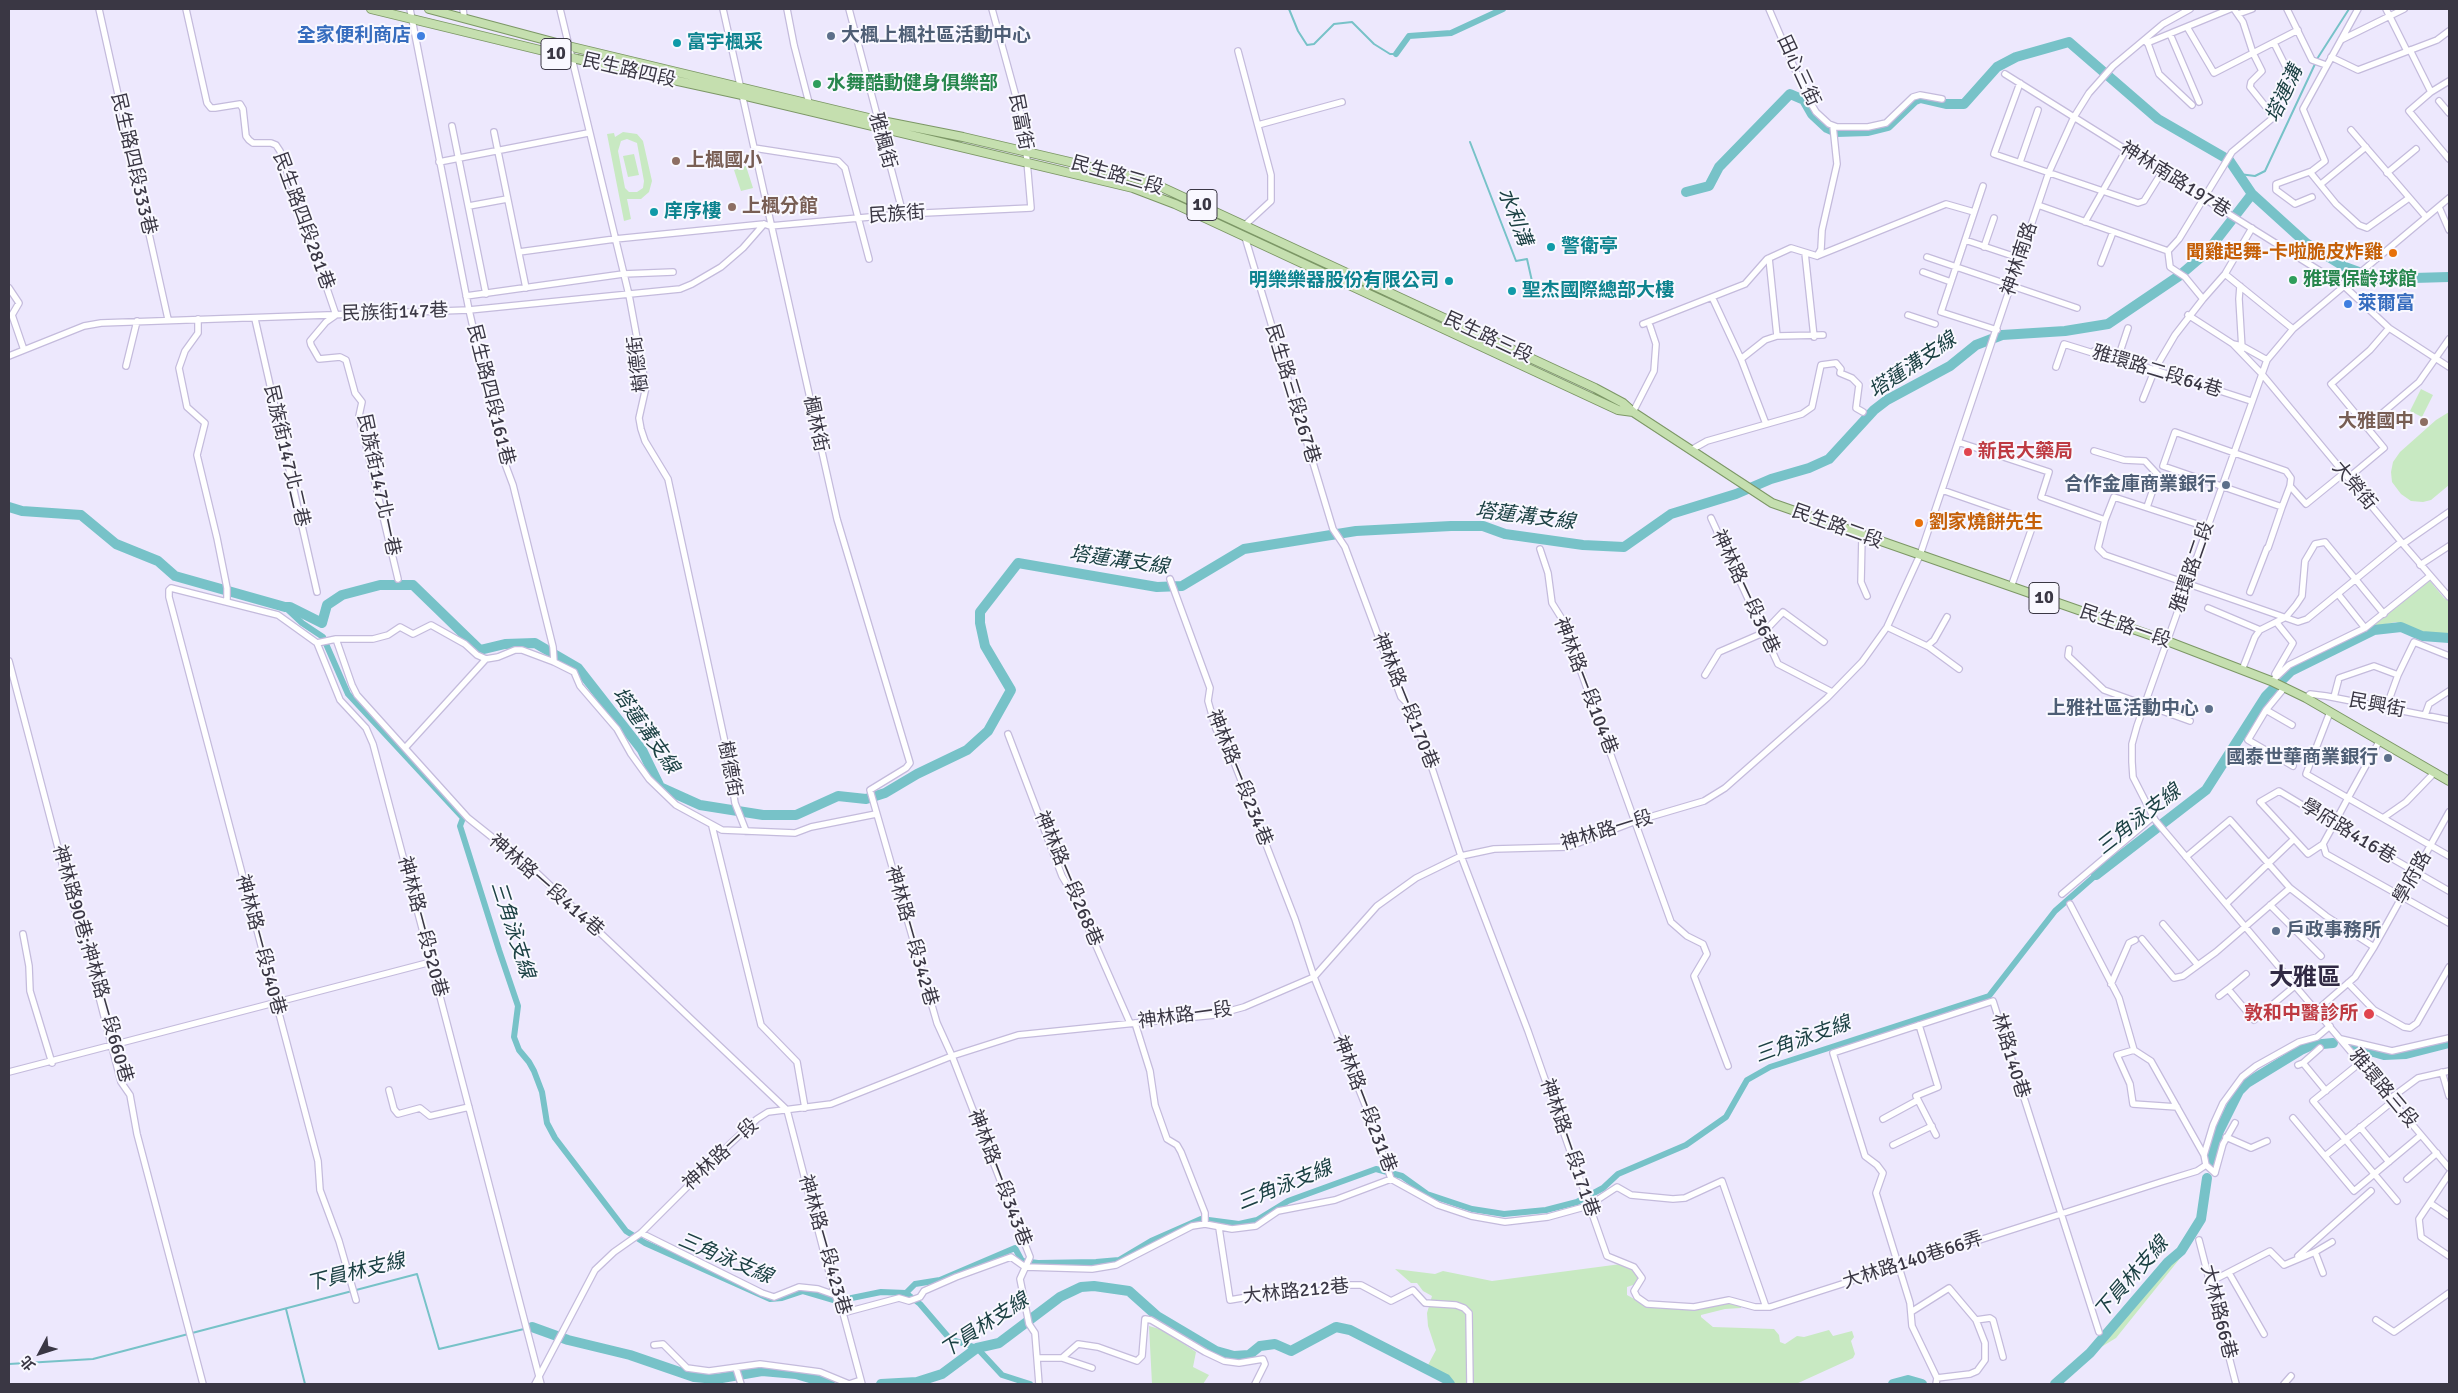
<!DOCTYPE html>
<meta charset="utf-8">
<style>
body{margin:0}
#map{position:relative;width:2458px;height:1393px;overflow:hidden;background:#ede8fd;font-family:Signika,"Noto Sans TC",sans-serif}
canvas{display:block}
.frame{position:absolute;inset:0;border:10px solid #3a3744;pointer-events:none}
.north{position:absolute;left:15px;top:1328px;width:50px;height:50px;-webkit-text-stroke:4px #f9f8ff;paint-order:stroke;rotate:230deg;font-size:14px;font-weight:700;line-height:20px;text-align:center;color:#3a3744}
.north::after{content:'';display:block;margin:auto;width:18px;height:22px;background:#3a3744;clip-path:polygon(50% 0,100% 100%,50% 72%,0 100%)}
</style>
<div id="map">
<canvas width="2458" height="1393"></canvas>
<div class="frame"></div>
<div class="north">北</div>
</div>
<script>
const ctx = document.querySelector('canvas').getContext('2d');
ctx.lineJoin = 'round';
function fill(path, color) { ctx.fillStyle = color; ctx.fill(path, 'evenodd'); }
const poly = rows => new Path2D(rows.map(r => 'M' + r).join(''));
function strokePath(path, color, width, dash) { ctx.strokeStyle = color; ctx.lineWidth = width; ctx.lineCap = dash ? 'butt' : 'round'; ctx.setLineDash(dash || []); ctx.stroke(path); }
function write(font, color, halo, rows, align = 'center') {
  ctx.font = font + ' Signika,"Noto Sans TC",sans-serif'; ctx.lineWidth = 4; ctx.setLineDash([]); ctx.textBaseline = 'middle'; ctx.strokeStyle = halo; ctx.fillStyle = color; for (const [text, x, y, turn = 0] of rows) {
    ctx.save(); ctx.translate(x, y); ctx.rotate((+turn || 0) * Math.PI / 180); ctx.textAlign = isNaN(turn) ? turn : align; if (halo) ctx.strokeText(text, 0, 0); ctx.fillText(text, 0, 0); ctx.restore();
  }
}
const green = poly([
 [623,132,637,134,643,141,652,181,649,192,641,199,627,199,631,219,624,221,607,134,614,133,615,137],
 [627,139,637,143,644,181,643,188,637,192,629,192,625,188,618,151,621,141],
 [634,154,639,175,628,177,623,156],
 [746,166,753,188,741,191,734,170],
 [2421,389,2433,395,2422,417,2410,411],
 [2449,412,2449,485,2431,500,2423,502,2411,501,2401,494,2392,482,2391,472,2393,462,2400,452,2436,420],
 [2425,581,2430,581,2444,598,2449,601,2449,633,2438,635,2422,632,2396,622,2366,628],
 [2190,1246,2116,1338,2098,1349,2158,1277],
 [1621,1264,1632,1267,1638,1276,1636,1284,1627,1287,1627,1295,1645,1305,1664,1309,1731,1302,1742,1305,1741,1308,1725,1309,1701,1315,1701,1317,1713,1327,1774,1329,1779,1335,1780,1342,1785,1344,1797,1336,1804,1337,1829,1330,1833,1336,1852,1331,1854,1337,1851,1341,1855,1354,1853,1358,1796,1384,1454,1384,1428,1365,1436,1350,1428,1326,1427,1313,1432,1296,1423,1291,1417,1283,1411,1283,1395,1269,1435,1274,1443,1271,1492,1281],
 [1149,1326,1163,1330,1196,1352,1193,1367,1209,1375,1203,1384,1152,1384]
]);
const stream = poly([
 [1289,9,1298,31,1307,45,1314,44,1334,24,1352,22,1374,44,1390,54,1396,54],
 [2317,59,2349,9],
 [1470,142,1516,261,1527,259,1534,290,1565,282],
 [2239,174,2255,176,2265,171,2315,64],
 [286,1309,305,1384],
 [9,1364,93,1359,417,1274,439,1349,524,1329]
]);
const canal = poly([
 [1396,54,1409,36,1451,33,1503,9],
 [285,607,302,623,323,637,348,694,463,818,460,826,499,950,518,1006,514,1037,519,1050,529,1062,534,1071,542,1092,547,1123,555,1138,626,1231,645,1243,770,1299,782,1298,803,1291,837,1301,881,1292,906,1293,915,1284,940,1280,1015,1248,1022,1261,1038,1263,1096,1262,1119,1260,1151,1241,1201,1219,1239,1224,1257,1220,1288,1201,1376,1169,1402,1176,1427,1194,1472,1209,1504,1214,1546,1210,1577,1202,1603,1188,1618,1174,1686,1145,1726,1117,1747,1080,1770,1067,1989,996,2055,911,2096,875],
 [906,1293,920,1304,950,1339,977,1348,1002,1375,1030,1384]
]);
const river = poly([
 [1686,192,1709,186,1719,167,1790,94,1804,100,1812,114,1827,128,1836,132,1868,131,1888,126,1915,100,1920,98,1946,104,1964,104,1997,67,2016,57,2069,42,2158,119,2229,160,2252,194,2306,243,2345,267,2378,279,2449,277],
 [9,507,22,511,81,515,116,544,158,561,175,576,285,607,290,607,322,623,327,605,342,595,380,585,413,585,480,650,505,644,535,643,578,668,642,750,660,787,700,805,763,815,796,815,838,796,866,799,885,793,917,774,967,750,988,731,1011,690,985,646,980,623,980,612,1018,563,1157,587,1182,586,1244,549,1356,531,1451,526,1483,526,1505,534,1583,545,1624,547,1671,514,1736,494,1771,479,1809,468,1829,459,1874,410,1887,400,1950,366,1976,345,2002,335,2065,331,2108,324,2179,276,2207,252,2252,194],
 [2096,875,2206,790,2266,696,2291,671,2374,630,2401,627,2422,636,2449,638],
 [2353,1046,2384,1055,2406,1054,2449,1043],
 [2210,1163,2219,1131,2239,1091,2247,1083,2301,1050,2312,1045,2333,1043],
 [532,1327,568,1340,630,1355,694,1377,716,1379,762,1371,796,1374,830,1384],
 [881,1384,917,1382,942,1374,977,1348,999,1343,1060,1297,1081,1287,1094,1286,1129,1291,1157,1316,1216,1351,1234,1356,1249,1355,1260,1346,1275,1344,1291,1351,1336,1327,1350,1330,1446,1379,1450,1384],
 [1893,1384,1908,1380,1922,1384],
 [2055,1384,2090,1353,2168,1262,2181,1251,2201,1219,2207,1178]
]);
const minor = poly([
 [99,9,168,319],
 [186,9,207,103,211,108,215,108,240,104,243,109,246,136,249,140,253,143,271,143,276,145,280,151,336,315,326,322,310,341,311,345,319,359,340,357,346,360,355,393,362,402,359,416,398,579],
 [410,9,469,310,504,461,513,485,553,647,554,662],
 [463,9,464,17],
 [560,9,629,295,646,387,639,418,641,429,645,441,668,479,726,747,735,803,746,831],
 [723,9,837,519,910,763,906,768,870,790,937,1023,952,1056,1030,1257,1020,1279,1029,1324,1035,1333,1039,1384],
 [787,9,794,45,809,103],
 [849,9,903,214],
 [1769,9,1806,95,1816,112,1829,124,1837,127,1868,127,1886,123,1913,97,1920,95,1942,99],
 [2287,9,2312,60,2326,65],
 [2386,9,2407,51],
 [2238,14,2252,9],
 [2187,27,2214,73,2298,30],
 [2170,34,2199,102],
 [2341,40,2404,9],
 [2147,41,2159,74,2192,105],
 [2147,43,2230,9],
 [2274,43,2292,79],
 [2410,50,2431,92],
 [1238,51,1271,175,1271,201,1245,225],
 [2331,57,2358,70,2437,40,2449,31],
 [2005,74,2344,286,2389,328,2449,367],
 [2449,81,2431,92,2409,111,2449,159],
 [2020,83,1994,154,2138,203,2144,201,2162,172],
 [2439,101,2449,113],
 [1258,125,1342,102],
 [452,126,486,294],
 [2351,130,2426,217],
 [494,132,526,288],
 [754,148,838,161,845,168,869,259],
 [439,162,588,133],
 [2020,162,2038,110],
 [2310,172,2336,204,2359,225,2367,228,2409,198],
 [2387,173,2416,149],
 [2321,184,2366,147],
 [2312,197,2295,204,2276,190,2276,184,2312,171,2325,161,2303,109,2358,9],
 [2449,198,2293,329,2267,360,2137,726,2132,744,2132,762,2133,777,2155,820,2449,1168],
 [2038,205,2168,251,2170,267,2185,277,2203,299,2175,335,2155,369,2143,399],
 [469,206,507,199],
 [2439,207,2449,230],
 [2085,222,2126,150],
 [1245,237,1333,529,1345,547,1401,697,1407,703,1429,759,1461,856,1528,1031,1607,1256,1634,1267,1642,1278,1634,1291,1637,1297,1647,1304,1694,1307,1729,1300,1755,1307,1770,1307,2161,1182,2197,1171,2206,1165],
 [1965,240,2019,258],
 [1984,247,1994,218],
 [2168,251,2179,239,2232,152,2274,117,2250,87,2251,82,2262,71,2253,53,2243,22,2234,9],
 [519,252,615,239,764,224,770,226,903,214,1031,208,1024,126,992,9],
 [1805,253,1814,337],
 [1817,256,1821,249,1822,230,1837,164,1833,126],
 [1927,257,2077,308],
 [1769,258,1777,336],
 [2101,263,2113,232],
 [1923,272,1951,282,1983,186],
 [2225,274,2293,329],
 [1951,282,1941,312,1997,330],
 [2240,286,2239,299,2242,349],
 [9,288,19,303,12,315,24,350],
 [466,296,623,274,673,272],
 [1712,297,1741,359,1766,424],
 [2203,299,2225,274,2252,228],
 [1908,315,1935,324],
 [2188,315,2233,344,2242,346,2267,360],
 [198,319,198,333,185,351,179,368,187,407,205,423,197,455,217,538,227,588,227,602],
 [255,319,317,592],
 [1643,324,1745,284,1767,259,1791,248,1817,256,1946,204,1974,212],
 [2233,344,2261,373,2403,544,2449,597],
 [9,356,84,326,101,323,469,310,680,289,692,284,721,267,743,248,764,224],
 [2118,358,2128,328],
 [1741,359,1765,340,1777,336,1823,335],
 [126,366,137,321],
 [2056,367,2064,344,2093,353,2094,351,2118,358,2251,401],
 [1633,412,1654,371,1656,344,1650,326],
 [2366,427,2419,382,2449,339],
 [1958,442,2049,472,2041,497,2105,520],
 [1691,450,1707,441,1802,414,1812,407,1821,365,1836,363,1841,369,1840,373,1852,378,1859,385,1856,408,1863,412],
 [2094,451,2124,460,2145,461,2158,475,2147,507],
 [2348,478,2384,448,2331,384,2370,350,2389,328],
 [2290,486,2306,504,2344,473],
 [1942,490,2034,522,2011,587],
 [1711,518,1778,664,1832,692],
 [2206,527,2114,497,2105,520,2098,548,2105,555,2298,622,2307,619,2401,542],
 [1862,536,1861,582,1867,596],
 [2403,544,2449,512],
 [2268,548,2282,507,2290,486,2291,478,2286,471,2175,432,2163,466,2282,507],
 [1540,549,1548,573,1552,603,1562,619,1671,922,1687,936,1703,944,1707,954,1694,976,1728,1066],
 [2420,565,2449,546],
 [1170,579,1210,688,1208,701,1216,729,1232,757,1295,919,1314,977,1374,1127,1391,1179,1438,1205,1471,1216,1505,1222,1548,1217,1588,1206,1617,1187,1631,1195,1673,1199,1685,1198,1722,1181,1766,1307],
 [2250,592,2267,548],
 [2338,594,2365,628],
 [2208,608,2260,630],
 [1887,627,1929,647,1959,669],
 [336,639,352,685,357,695,468,818,537,873,787,1110,835,1295,843,1313,862,1384],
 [317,643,336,639,373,639,388,635,400,627,413,634,431,625,465,644,477,655,486,659,498,657,515,650,522,650,554,662,574,672,580,686,617,729,631,754,649,779,676,805,722,830,795,833,811,827,876,814],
 [1927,646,1934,640,1947,617],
 [2069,649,2068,656,2104,690,2190,721],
 [9,661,73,905,84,939,95,964,96,985,121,1082,130,1095,137,1134,203,1384],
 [2242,670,2255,637,2260,630,2286,617,2296,605,2302,596,2305,561,2315,544,2325,542,2384,614],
 [2275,674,2293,643,2277,623],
 [1705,675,1719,652,1763,633,1783,612,1824,642],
 [2272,681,2289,665,2365,628,2430,576],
 [2285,687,2266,710,2248,740,2293,766],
 [2334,697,2339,678,2374,666,2398,675],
 [2306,698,2310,694,2326,696,2449,720],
 [2386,708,2398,675,2414,642,2449,656],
 [2266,710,2292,725],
 [2330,712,2306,774,2449,856],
 [2425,715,2429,704,2449,691],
 [1008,734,1062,876,1075,898,1130,1023],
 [2380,740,2348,798,2334,824,2323,844,2308,854,2260,802,2279,791,2334,824,2341,829,2449,891],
 [405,748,486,659],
 [2383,818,2406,802,2435,772],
 [712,826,761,1025,797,1062,805,1108],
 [2323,844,2326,854,2449,923],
 [2186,857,2230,820,2290,888,2326,916,2374,947],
 [2062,894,2153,817],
 [2070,904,2119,998,2134,1050,2151,1061,2204,1155],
 [2226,904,2294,839],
 [2270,905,2321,956],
 [2163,924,2197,964],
 [23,934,29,966,30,991,52,1063],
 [2142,939,2174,978,2183,976,2216,952,2290,888],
 [2246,974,2228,989,2254,1020,2296,985],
 [2348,983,2374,1010,2404,1027,2410,1028,2417,1023,2449,967],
 [2111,984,2129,943,2135,940],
 [2219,996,2228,989],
 [2317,1010,2355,977,2374,947,2449,812],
 [1135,1023,1150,1071,1155,1105,1167,1139,1177,1145,1181,1152,1205,1213,1205,1224],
 [1919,1025,1938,1087,1916,1096,1936,1135],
 [2341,1039,2392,1051,2449,1038],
 [2134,1050,2117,1055,2130,1084,2133,1104,2177,1107],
 [2361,1062,2313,1101,2397,1201],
 [2303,1063,2326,1091],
 [2298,1065,2303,1063,2320,1048],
 [9,1072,431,962],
 [2442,1072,2449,1096],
 [389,1090,394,1109,398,1114,420,1108,430,1116,469,1107],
 [2391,1098,2418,1078,2449,1071],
 [2293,1118,2354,1191,2421,1135],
 [1883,1119,1918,1100],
 [2360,1127,2389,1162],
 [2226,1137,2251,1148,2267,1141],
 [1893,1145,1932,1126],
 [2325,1156,2393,1101],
 [2215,1173,2206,1165,2204,1155,2213,1125,2223,1103,2242,1077,2256,1066,2299,1042,2317,1037,2330,1026],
 [2215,1173,2223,1144,2235,1123],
 [2449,1174,2419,1219,2421,1237,2449,1256],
 [2407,1179,2437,1153],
 [2430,1203,2449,1216],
 [1219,1228,1230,1300,1300,1288,1313,1293,1335,1285,1361,1285,1391,1301,1413,1290,1425,1303,1456,1305,1464,1308,1469,1313,1470,1384],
 [641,1233,762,1293,774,1297,799,1287,818,1289,835,1295],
 [2199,1240,2236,1384],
 [2315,1252,2323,1273],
 [2298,1256,2371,1191],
 [2229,1273,2264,1334],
 [2210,1282,2270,1251,2284,1265,2315,1252,2332,1242],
 [356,1300,339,1241,320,1190,318,1161,169,597,169,590,171,588,278,615,317,643,340,700,366,728,373,744,431,962,541,1384],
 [1911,1312,1949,1288,1976,1320,1990,1318,1993,1320,2003,1357],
 [843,1313,899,1298,909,1301,920,1297,924,1291,956,1277,1011,1257,1025,1267,1092,1269,1116,1265,1192,1226,1205,1224,1232,1229,1256,1226,1278,1211,1335,1200,1391,1179],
 [2376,1320,2394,1332,2449,1293],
 [654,1345,663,1344,687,1368,709,1371,760,1364,820,1372,849,1384,861,1380],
 [1038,1358,1062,1358,1078,1344,1098,1347,1137,1361,1142,1356,1145,1319,1151,1320,1205,1352,1224,1361,1239,1363,1263,1359,1265,1364,1255,1384],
 [1062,1358,1092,1368],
 [736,1368,741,1384],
 [1937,1378,1970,1374,1977,1371,1985,1360,1985,1343,1976,1320],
 [535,1384,595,1270,614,1252,641,1233,729,1145,757,1119,768,1112,831,1104,952,1056,1018,1035,1215,1015,1244,1007,1314,977,1377,906,1416,878,1461,856,1494,849,1568,847,1636,821,1704,801,1725,788,1827,698,1862,662,1887,627,1920,555,2049,172,2074,117,2089,93,2113,66,2163,24,2190,9],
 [1936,1384,1937,1378,1912,1326,1910,1303,1876,1193,1883,1173,1877,1165,1865,1156,1833,1053,1919,1025,1993,1001,2099,1332],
 [2284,1384,2291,1376]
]);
const major = poly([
 [371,9,577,59,742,95,1133,188,1175,204,1618,410,1633,412],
 [429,9,568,46,877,120,963,137,1121,174,1157,185,1595,388,1623,403,1633,412,1772,503,2167,641,2271,681,2306,698,2449,781]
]);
const markers = [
 [421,36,5,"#3f7fe0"],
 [831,36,5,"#5c6f8a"],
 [677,43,5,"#0f9aa8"],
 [817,84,5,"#2e9e5b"],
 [676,161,5,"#8d6e63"],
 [732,207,5,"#8d6e63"],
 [654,212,5,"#0f9aa8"],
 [1551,247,5,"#0f9aa8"],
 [2393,253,5,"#e8710a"],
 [2293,280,5,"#2e9e5b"],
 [1449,281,5,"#0f9aa8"],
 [1512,291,5,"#0f9aa8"],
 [2348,304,5,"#3f7fe0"],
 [2424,422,5,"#8d6e63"],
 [1968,452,5,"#e0444e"],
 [2226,485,5,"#5c6f8a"],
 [1919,523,5,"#e8710a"],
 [2209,709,5,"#5c6f8a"],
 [2388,758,5,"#5c6f8a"],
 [2276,931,5,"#5c6f8a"],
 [2369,1014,6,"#e0444e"]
];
const shields = [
 [556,54,30],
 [1202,205,30],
 [2044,598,30]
];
const shieldNames = [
 ["10",556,54],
 ["10",1202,205],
 ["10",2044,598]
];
const shopNames = [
 ["全家便利商店",411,36],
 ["萊爾富",2358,304,"left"]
];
const serviceNames = [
 ["大楓上楓社區活動中心",841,36,"left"],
 ["合作金庫商業銀行",2216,485],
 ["上雅社區活動中心",2199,709],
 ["國泰世華商業銀行",2378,758],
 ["戶政事務所",2286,931,"left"]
];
const cultureNames = [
 ["富宇楓采",687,43],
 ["庠序樓",664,212],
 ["警衛亭",1561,247],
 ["明樂樂器股份有限公司",1439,281,"right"],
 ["聖杰國際總部大樓",1522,291]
];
const streetNames = [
 ["民生路四段",629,71,13],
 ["田心三街",1798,71,65],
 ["民富街",1020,122,79],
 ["雅楓街",882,141,75],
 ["民生路四段333巷",133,164,77],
 ["民生路三段",1117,176,16],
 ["神林南路197巷",2175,180,32],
 ["民族街",897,215,-4],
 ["民生路四段281巷",303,221,70],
 ["神林南路",2020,259,-72],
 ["民族街147巷",395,313,-2],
 ["民生路三段",1488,338,25],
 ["樹德街",639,364,-97],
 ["雅環路二段64巷",2157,372,17],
 ["民生路三段267巷",1292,394,73],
 ["民生路四段161巷",490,395,76],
 ["楓林街",815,424,78],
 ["民族街147北二巷",286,456,77],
 ["民族街147北一巷",378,485,78],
 ["大榮街",2354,486,50],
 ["民生路二段",1837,527,20],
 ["雅環路二段",2193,567,-71],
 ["神林路一段36巷",1745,592,65],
 ["民生路一段",2125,627,19],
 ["神林路一段104巷",1585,686,69],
 ["神林路一段170巷",1405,701,68],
 ["民興街",2377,706,11],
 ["樹德街",729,769,79],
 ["神林路一段234巷",1239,778,68],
 ["神林路一段",1607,831,-17],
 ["學府路416巷",2348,832,31],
 ["學府路",2413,878,-61],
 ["神林路一段268巷",1068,879,67],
 ["神林路一段414巷",546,886,41],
 ["神林路一段520巷",422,927,75],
 ["神林路一段342巷",911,936,74],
 ["神林路一段540巷",260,945,75],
 ["神林路90巷;神林路一段660巷",92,964,74],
 ["神林路一段",1185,1016,-8],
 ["林路140巷",2010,1056,73],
 ["雅環路三段",2383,1089,50],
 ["神林路一段231巷",1364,1104,69],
 ["神林路一段171巷",1569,1148,71],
 ["神林路一段",721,1155,-43],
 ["神林路一段343巷",999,1178,69],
 ["神林路一段423巷",824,1245,74],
 ["大林路140巷66弄",1913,1261,-18],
 ["大林路212巷",1296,1292,-6],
 ["大林路66巷",2218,1312,76]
];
const leisureNames = [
 ["水舞酷動健身俱樂部",827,84],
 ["雅環保齡球館",2303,280]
];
const educationNames = [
 ["上楓國小",686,161],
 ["上楓分館",742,207],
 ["大雅國中",2414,422,"right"]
];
const foodNames = [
 ["聞雞起舞-卡啦脆皮炸雞",2383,253],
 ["劉家燒餅先生",1929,523,"left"]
];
const healthNames = [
 ["新民大藥局",1978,452],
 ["敦和中醫診所",2358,1014,"right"]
];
const waterNames = [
 ["塔連溝",2285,94,-65],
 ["水利溝",1514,217,69],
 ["塔蓮溝支線",1913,366,-34],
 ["塔蓮溝支線",1525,517,7],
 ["塔蓮溝支線",1119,561,8],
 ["塔蓮溝支線",645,731,55],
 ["三角泳支線",2139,820,-38],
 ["三角泳支線",512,930,72],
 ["三角泳支線",1803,1040,-20],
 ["三角泳支線",1285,1186,-22],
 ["三角泳支線",725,1259,23],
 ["下員林支線",356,1273,-14],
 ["下員林支線",2132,1278,-49],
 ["下員林支線",985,1326,-33]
];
const districtNames = [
 ["大雅區",2305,979]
];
fill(green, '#c8e9c2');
strokePath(stream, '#77c2c8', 2);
strokePath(canal, '#77c2c8', 6);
strokePath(river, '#77c2c8', 10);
strokePath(minor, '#c4bbdc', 8);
strokePath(major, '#7c9766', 10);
strokePath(minor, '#fff', 5.5);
strokePath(major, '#c5dfaf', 8);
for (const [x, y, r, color] of markers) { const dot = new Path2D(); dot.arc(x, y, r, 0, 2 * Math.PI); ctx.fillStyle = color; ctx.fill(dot); strokePath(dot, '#f9f8ff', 2); }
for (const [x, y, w] of shields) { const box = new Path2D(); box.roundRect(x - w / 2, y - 15.5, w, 31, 4); ctx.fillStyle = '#f9f8ff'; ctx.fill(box); strokePath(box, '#3a3744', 1); }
write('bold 18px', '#3a3744', null, shieldNames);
write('bold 19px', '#366cbe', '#f9f8ff', shopNames, 'right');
write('bold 19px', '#4e5e75', '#f9f8ff', serviceNames, 'right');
write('bold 19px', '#0d838f', '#f9f8ff', cultureNames, 'left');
write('19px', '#3a3744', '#f9f8ff', streetNames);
write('bold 19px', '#27864d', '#f9f8ff', leisureNames, 'left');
write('bold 19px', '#785e54', '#f9f8ff', educationNames, 'left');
write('bold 19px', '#c56008', '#f9f8ff', foodNames, 'right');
write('bold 19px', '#be3a42', '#f9f8ff', healthNames, 'left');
write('italic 20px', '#1c4144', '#f9f8ff', waterNames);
write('bold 24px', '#312a44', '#f9f8ff', districtNames);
</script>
